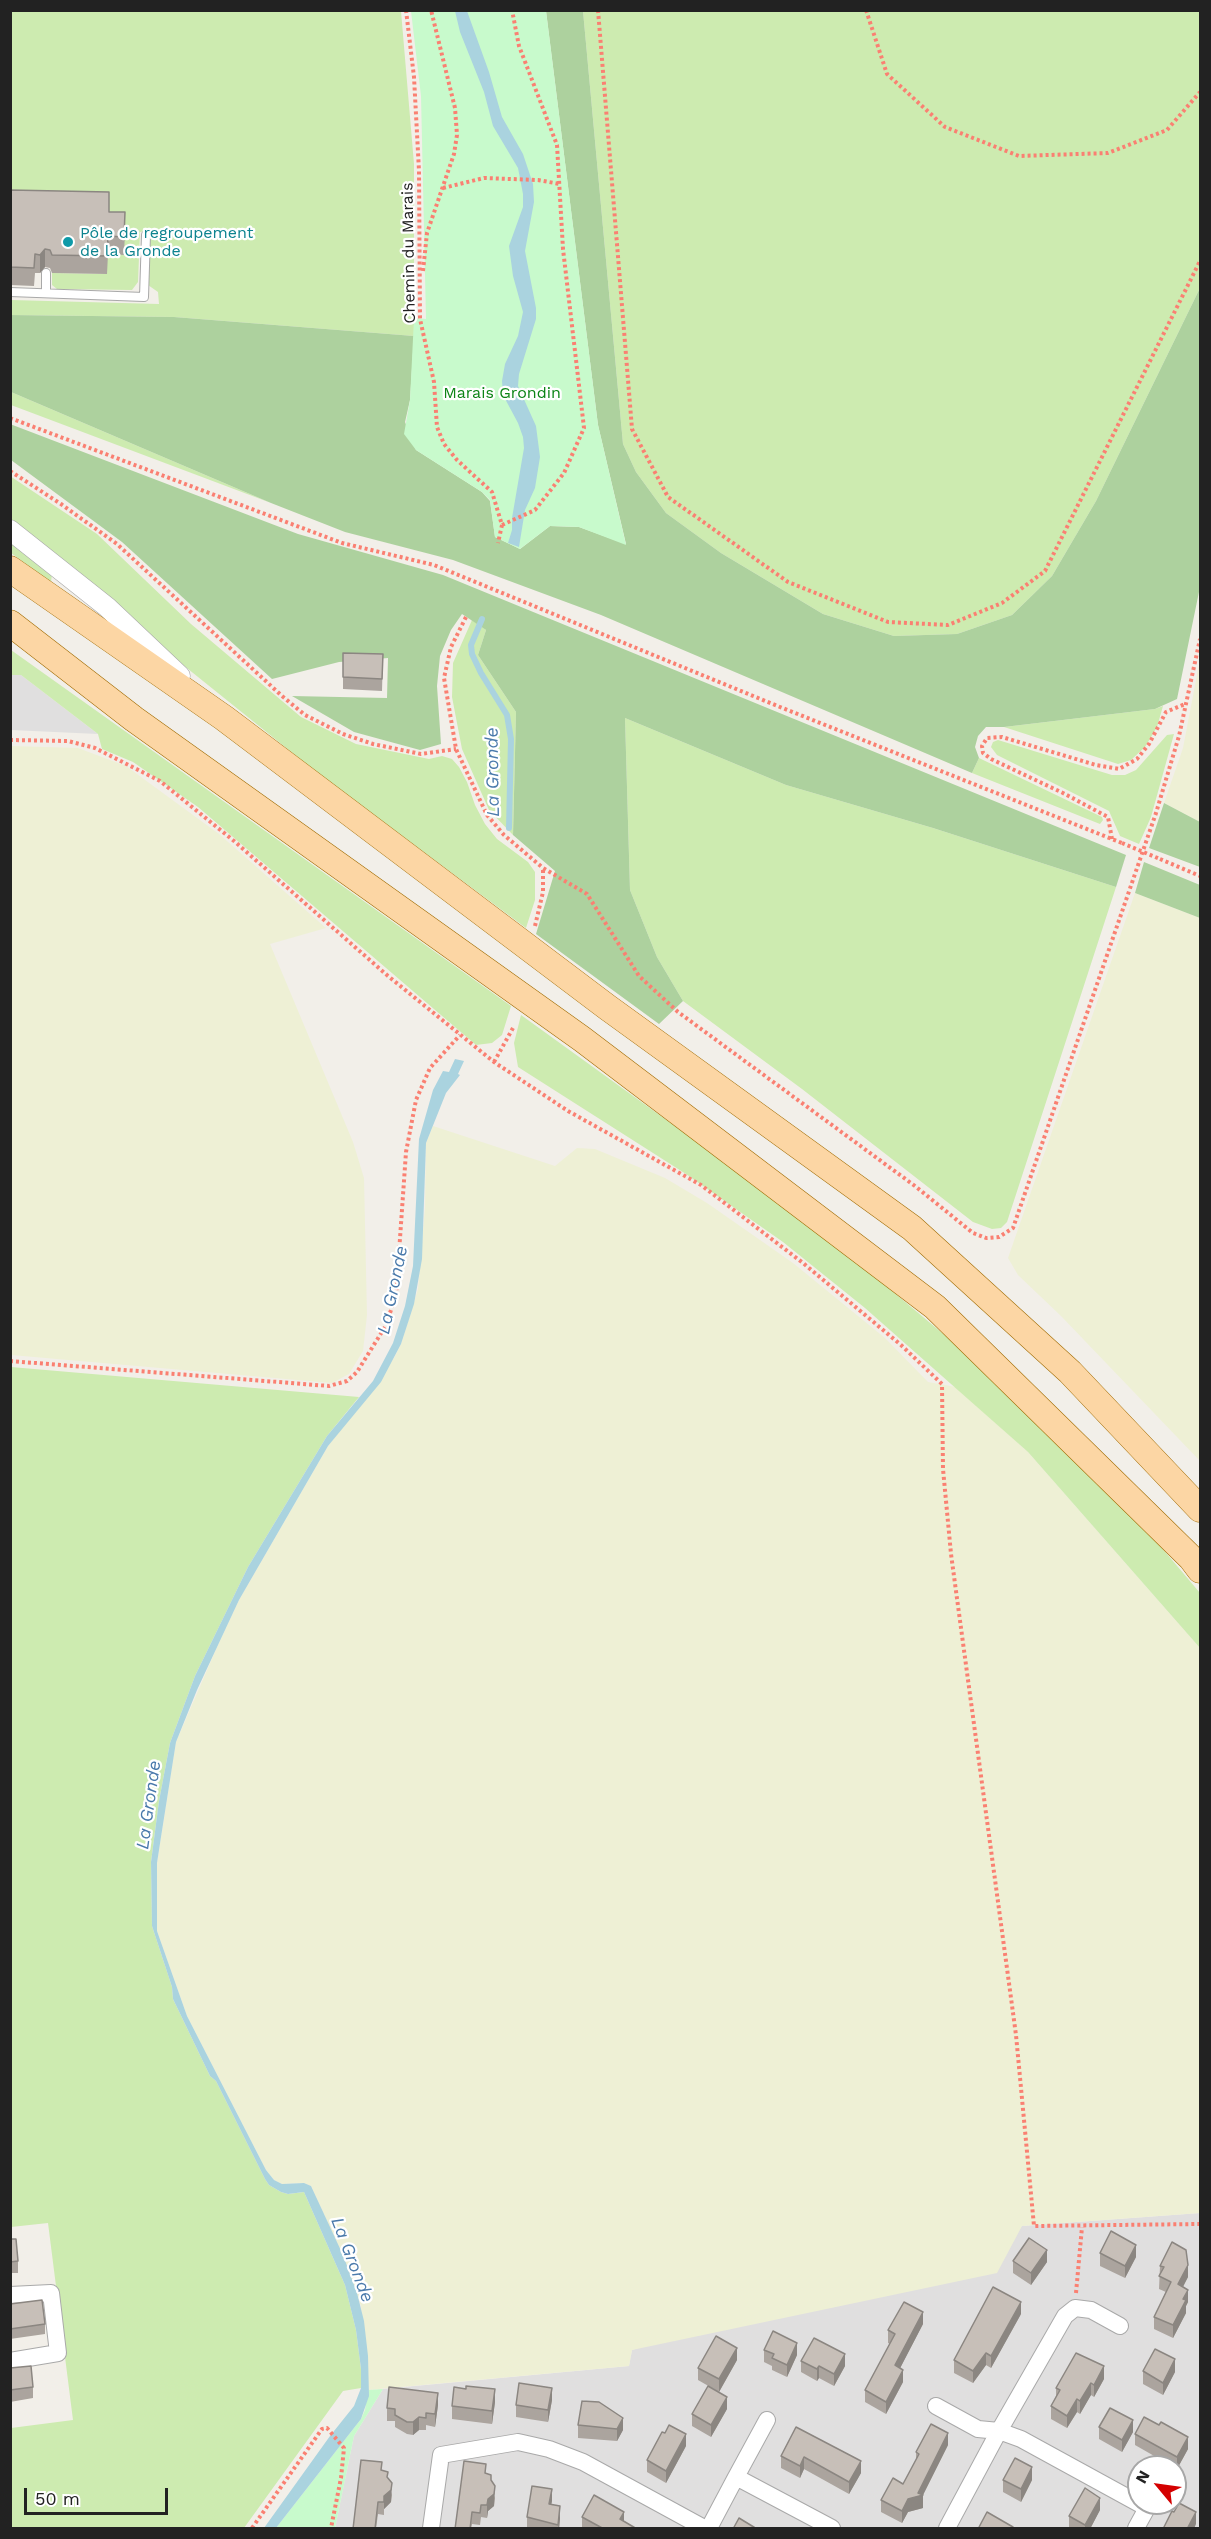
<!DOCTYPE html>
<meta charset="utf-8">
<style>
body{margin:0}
#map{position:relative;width:1211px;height:2539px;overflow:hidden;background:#f2efe9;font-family:"Work Sans",sans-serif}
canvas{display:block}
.frame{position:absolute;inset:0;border:12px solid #222;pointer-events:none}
.north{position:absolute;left:1127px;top:2455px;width:60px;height:60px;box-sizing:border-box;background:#fff;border:2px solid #a7a7a7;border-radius:50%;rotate:299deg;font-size:16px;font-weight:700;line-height:24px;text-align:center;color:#222}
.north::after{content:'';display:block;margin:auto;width:21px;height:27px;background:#d40000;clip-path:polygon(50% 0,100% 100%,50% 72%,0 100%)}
.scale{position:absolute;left:24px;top:2488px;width:144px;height:27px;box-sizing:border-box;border:3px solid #222;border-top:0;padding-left:8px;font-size:18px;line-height:21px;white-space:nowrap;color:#222;-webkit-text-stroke:4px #fff;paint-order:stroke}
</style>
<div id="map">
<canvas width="1211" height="2539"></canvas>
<div class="frame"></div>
<div class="north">N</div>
<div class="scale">50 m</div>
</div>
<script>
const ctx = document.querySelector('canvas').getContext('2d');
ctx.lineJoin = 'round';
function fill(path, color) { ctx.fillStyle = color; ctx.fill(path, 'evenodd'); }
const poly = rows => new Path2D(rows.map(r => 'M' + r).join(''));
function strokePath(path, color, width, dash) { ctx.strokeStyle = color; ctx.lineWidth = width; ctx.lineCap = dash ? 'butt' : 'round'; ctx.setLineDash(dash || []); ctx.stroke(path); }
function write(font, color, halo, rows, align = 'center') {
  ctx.font = font + ' "Work Sans",sans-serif'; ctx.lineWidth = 4.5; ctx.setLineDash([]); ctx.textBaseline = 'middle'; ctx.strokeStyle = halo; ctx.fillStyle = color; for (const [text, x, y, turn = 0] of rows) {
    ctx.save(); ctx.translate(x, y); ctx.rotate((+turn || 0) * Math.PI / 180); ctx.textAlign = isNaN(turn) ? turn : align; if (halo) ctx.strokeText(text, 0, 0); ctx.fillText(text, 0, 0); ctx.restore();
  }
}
const residential = poly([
 [11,675,21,675,98,734,11,730],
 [1200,2213,1200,2528,335,2528,354,2436,383,2389,629,2366,632,2350,1022,2226],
 [1139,2467,1175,2467,1175,2503,1139,2503]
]);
const farmland = poly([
 [1200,659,1200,822,1164,803,1183,748],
 [11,746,78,748,126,766,219,834,326,928,270,944,353,1142,364,1178,367,1315,363,1351,349,1374,332,1383,11,1355],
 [1135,893,1200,918,1200,1461,1061,1316,1018,1275,1008,1258],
 [433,1126,555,1166,577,1148,595,1149,665,1178,707,1203,793,1263,885,1338,928,1382,956,1387,1028,1452,1200,1648,1200,2213,1022,2226,997,2273,632,2350,629,2366,368,2390,361,2306,343,2256,311,2186,304,2183,282,2184,274,2180,266,2170,187,2016,157,1931,157,1863,176,1742,217,1647,239,1600,328,1446,394,1358,401,1344,418,1289,425,1208,426,1143]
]);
const grass = poly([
 [11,11,401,11,414,164,414,336,174,317,11,315,11,300,159,304,158,292,148,285,146,273,148,231,140,232,138,282,132,290,57,289,52,285,52,273,107,274,11,208],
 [583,11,1200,11,1200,288,1096,501,1052,576,1012,615,957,634,894,636,823,614,721,553,666,513,636,472,623,444],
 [11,392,271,503,11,405],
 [10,476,97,534,191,624,301,717,356,744,429,759,442,756,452,759,459,767,467,782,475,805,485,824,497,839,528,862,535,872,535,900,526,928,315,771,147,636,11,520],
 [10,540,52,574,51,582,11,553],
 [472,620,486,630,478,655,516,712,513,835,489,810,462,749,452,697,453,663],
 [11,650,511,1006,502,1035,492,1043,476,1045,198,807,133,762,102,749,98,734,21,675,11,675],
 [1163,706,1157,727,1145,747,1131,760,1118,764,1004,727,1155,709],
 [625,718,786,785,933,828,1116,887,1007,1222,1001,1228,992,1229,973,1222,802,1089,683,1001,657,957,630,890],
 [1174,734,1151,817,1139,844,1120,836,1109,811,997,755,991,747,993,742,998,740,1112,775,1125,775,1136,770,1167,735],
 [979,758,1102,817,1103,820,1100,824,972,773],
 [521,1015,737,1171,860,1264,954,1343,1150,1534,1200,1593,1200,1648,1028,1452,865,1308,783,1242,686,1174,518,1067,514,1043],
 [11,1367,359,1397,327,1436,248,1567,195,1676,170,1743,159,1801,151,1862,152,1926,172,1987,173,1999,210,2076,216,2081,265,2179,269,2185,281,2192,288,2194,304,2192,345,2285,356,2330,361,2369,361,2388,343,2391,244,2528,11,2528,11,2428,73,2420,48,2223,11,2227]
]);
const forest = poly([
 [546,11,583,11,623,444,636,472,666,513,721,553,823,614,894,636,957,634,1012,615,1052,576,1096,501,1200,288,1200,587,1177,699,1155,709,1004,727,986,727,978,736,975,747,979,758,972,773,601,615,453,560,345,532,271,503,11,392,10,315,174,317,414,336,410,400,405,422,416,450,482,492,490,501,495,537,520,549,550,526,579,527,626,544,598,425],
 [10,424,298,534,443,575,1126,855,1116,887,933,828,786,785,625,718,630,890,657,957,683,1001,659,1024,536,934,555,871,513,835,516,712,478,655,486,630,462,614,451,630,440,656,437,686,441,744,420,750,354,732,292,696,387,698,388,658,339,662,272,679,122,542,11,460],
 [1164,803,1200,822,1200,867,1149,848],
 [1144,862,1200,885,1200,918,1135,893]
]);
const park = poly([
 [411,11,546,11,598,425,626,545,579,527,550,526,520,549,495,537,490,500,482,492,416,450,404,434,410,400,414,318,426,319,421,96],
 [383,2389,354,2436,335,2528,276,2528,361,2419,365,2410,368,2390]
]);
const water = poly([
 [455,11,467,11,489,72,502,117,523,154,533,184,534,202,525,251,536,308,536,319,519,374,518,386,536,426,540,457,535,488,525,510,519,547,508,543,512,530,512,518,524,448,523,437,518,423,503,395,502,381,505,364,518,336,523,312,513,276,509,246,523,207,523,194,518,168,493,126,484,92,460,32],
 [455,1059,464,1061,458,1074,460,1075,446,1093,426,1143,422,1259,414,1304,401,1344,381,1382,328,1446,239,1600,197,1690,176,1742,161,1837,157,1863,157,1931,187,2016,266,2170,274,2180,282,2184,304,2183,311,2186,343,2255,357,2293,364,2321,368,2356,369,2396,361,2419,276,2528,264,2528,330,2436,354,2406,361,2388,361,2369,356,2330,345,2285,304,2192,288,2194,281,2192,269,2185,265,2179,216,2081,210,2076,173,1999,172,1987,152,1926,151,1862,159,1801,170,1743,195,1676,248,1567,327,1436,373,1381,393,1343,405,1306,413,1266,419,1139,433,1090,443,1071,449,1072]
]);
const stream = poly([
 [482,619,471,645,472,654,481,673,507,715,511,739,509,828]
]);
const path = poly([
 [406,10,414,77,419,171,420,319,434,382,437,427,444,444,457,460,492,492,502,525,498,543],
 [598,10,632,429,668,497,788,582,888,622,948,625,1002,603,1045,571,1200,261],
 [866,10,887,74,945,127,1019,156,1108,153,1167,130,1200,92],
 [443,188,484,178,538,180,560,184],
 [423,271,427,233,454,154,457,135,455,108,431,10],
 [10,418,342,543,434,565,780,707,1122,843],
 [10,471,61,504,117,544,282,696,305,715,343,734,373,744,421,754,456,749],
 [502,525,535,510,564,473,584,428,563,249,557,145,519,46,512,10],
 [466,617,451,647,444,678,456,749,487,815,504,835,543,868,587,894,639,976,678,1012,915,1186,973,1233,986,1238,999,1237,1013,1228,1156,813,1179,736,1200,639],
 [10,740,68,741,95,748,160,781,234,841,388,976,494,1062,568,1111,701,1185,803,1263,901,1345,942,1384,943,1469,951,1554,1016,2035,1034,2226,1200,2224],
 [1112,839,1108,817,1063,793,991,759,983,753,982,746,987,738,1002,737,1096,765,1119,769,1137,759,1149,744,1166,712,1185,704],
 [1160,859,1200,876],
 [535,926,543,892,543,869],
 [494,1062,513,1028],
 [10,1361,329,1386,347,1381,357,1372,385,1327,396,1296,406,1152,416,1100,430,1068,460,1035],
 [1076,2293,1082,2227],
 [1163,2507,1177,2506,1182,2509],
 [252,2528,322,2429,327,2428,344,2448,341,2478,331,2528]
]);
const service = poly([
 [10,292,144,297,146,235],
 [46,293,46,273]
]);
const minor = poly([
 [10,2295,51,2293,58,2353,10,2361],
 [936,2406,978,2429,999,2431,1065,2316,1075,2308,1091,2310,1120,2326],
 [736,2477,767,2420],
 [431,2528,441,2455,518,2442,549,2449,583,2462,704,2528],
 [709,2528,736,2477,832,2528],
 [947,2528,999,2431,1021,2439,1147,2508,1136,2528]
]);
const tertiary = poly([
 [10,530,107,607,180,676]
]);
const primary = poly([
 [10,569,224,718,607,1007,912,1228,1070,1372,1200,1509],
 [10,623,134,719,582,1039,935,1307,1191,1558,1200,1570]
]);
const pathBridge = poly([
 [1122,843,1160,859]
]);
const wall = poly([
 [10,190,109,212,125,231,124,255,108,254,107,274,52,273,50,268,45,267,40,273,35,273,34,286,10,285],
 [343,653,383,654,382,691,343,689],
 [10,2239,18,2261,18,2273,10,2273],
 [1100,2253,1136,2257,1125,2278,1100,2266],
 [1013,2261,1047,2262,1031,2285,1013,2273],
 [1160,2266,1188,2277,1182,2287,1188,2302,1186,2306,1186,2313,1173,2338,1154,2329,1154,2317,1166,2292,1159,2289],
 [10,2304,45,2324,45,2334,10,2339],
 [1021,2314,991,2368,986,2365,973,2383,954,2373,954,2360],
 [923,2324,900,2368,903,2382,886,2414,865,2402,865,2390,890,2344,888,2343,888,2330],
 [764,2350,797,2355,787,2377,772,2370,772,2366,764,2362],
 [737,2360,719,2392,698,2380,698,2368],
 [801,2361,845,2366,834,2386,819,2378,817,2381,801,2372],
 [10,2368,33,2387,33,2398,10,2402],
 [1143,2371,1175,2372,1163,2395,1143,2384],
 [1104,2379,1094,2397,1091,2395,1080,2414,1077,2412,1067,2428,1051,2419,1051,2406,1056,2396,1056,2388],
 [466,2389,495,2402,492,2424,452,2419,452,2406],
 [552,2400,548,2422,516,2417,516,2405],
 [582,2401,623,2430,617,2441,578,2438,578,2425],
 [438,2405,435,2427,426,2425,426,2430,419,2430,413,2435,407,2434,395,2427,395,2421,387,2421,387,2408],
 [727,2409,711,2437,692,2426,692,2414],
 [1159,2425,1188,2449,1177,2469,1135,2445,1135,2434],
 [796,2427,861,2473,849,2494,804,2469,800,2478,781,2468,781,2456],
 [1099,2427,1133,2432,1122,2452,1099,2439],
 [948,2445,923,2495,923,2508,908,2512,902,2523,881,2512,881,2500,903,2484,916,2461,916,2452],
 [686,2446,666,2483,647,2472,647,2460],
 [382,2471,388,2478,392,2495,391,2502,384,2509,384,2515,378,2514,376,2529,353,2529],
 [486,2474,491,2481,495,2498,494,2506,488,2511,487,2518,481,2517,480,2525,472,2524,471,2529,455,2529],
 [1003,2480,1032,2480,1021,2502,1003,2492],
 [552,2501,551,2504,560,2518,559,2529,527,2529,527,2517],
 [1100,2510,1090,2529,1069,2529,1069,2516],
 [582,2517,624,2521,637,2529,582,2529]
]);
const shadedWall = poly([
 [45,249,45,267,40,273,40,255],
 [1136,2245,1136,2257,1125,2278,1125,2266],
 [1047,2250,1047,2262,1031,2285,1031,2273],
 [1188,2265,1188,2277,1178,2297,1178,2284],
 [1188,2290,1188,2302,1186,2306,1186,2313,1173,2338,1173,2325,1183,2299],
 [1021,2302,1021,2314,991,2368,991,2356],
 [923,2312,923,2324,895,2378,895,2365],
 [797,2343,797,2355,787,2377,787,2365],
 [737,2348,737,2360,719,2392,719,2379],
 [986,2353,986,2365,973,2383,973,2371],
 [845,2354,845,2366,834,2386,834,2374],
 [1175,2359,1175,2372,1163,2395,1163,2383],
 [819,2366,819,2378,817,2381,817,2369],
 [1104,2366,1104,2379,1094,2397,1094,2385],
 [903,2370,903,2382,886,2414,886,2402],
 [1091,2383,1091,2395,1080,2414,1080,2401],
 [552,2388,552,2400,548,2422,548,2410],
 [495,2389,495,2402,492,2424,492,2411],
 [438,2393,438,2405,435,2427,435,2414],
 [727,2397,727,2409,711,2437,711,2425],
 [1077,2399,1077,2412,1067,2428,1067,2416],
 [419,2417,419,2430,413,2435,413,2422],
 [623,2418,623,2430,617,2441,617,2429],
 [1133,2420,1133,2432,1122,2452,1122,2440],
 [948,2433,948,2445,923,2495,923,2508,908,2512,902,2523,902,2511,908,2499,918,2493],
 [686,2434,686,2446,666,2483,666,2471],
 [1188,2437,1188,2449,1177,2469,1177,2457],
 [804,2457,804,2469,800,2478,800,2466],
 [861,2461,861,2473,849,2494,849,2482],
 [1032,2467,1032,2480,1021,2502,1021,2489],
 [392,2483,391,2502,384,2509,384,2515,384,2496],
 [495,2486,494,2506,488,2511,487,2518,487,2505,488,2499],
 [552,2489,552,2501,549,2516,549,2504],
 [1100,2498,1100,2510,1090,2529,1085,2529,1085,2525],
 [560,2506,560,2518,559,2529,558,2529],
 [624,2512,624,2524,620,2519],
 [1196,2512,1196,2524,1194,2529,1187,2529]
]);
const building = poly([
 [10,190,109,192,109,212,125,212,124,237,108,236,107,256,52,255,50,250,45,249,40,255,35,254,34,268,10,267,10,190],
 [343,653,383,654,382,679,343,677,343,653],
 [1111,2231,1136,2245,1125,2266,1100,2253,1111,2231],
 [1029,2238,1047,2250,1031,2273,1013,2261,1029,2238],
 [10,2239,16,2239,18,2261,10,2262,10,2239],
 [1172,2242,1186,2250,1188,2265,1178,2284,1188,2290,1183,2299,1186,2300,1173,2325,1154,2317,1171,2282,1159,2276,1164,2267,1160,2266,1172,2242],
 [993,2287,1021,2302,991,2356,986,2353,973,2371,954,2360,993,2287],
 [42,2300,45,2324,10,2329,10,2304,42,2300],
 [904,2302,923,2312,895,2365,903,2370,886,2402,865,2390,895,2334,888,2330,904,2302],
 [773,2331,797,2343,787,2365,772,2358,774,2354,764,2350,773,2331],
 [716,2336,737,2348,719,2379,698,2368,716,2336],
 [814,2338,845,2354,834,2374,819,2366,817,2369,801,2361,814,2338],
 [1155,2349,1175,2359,1163,2383,1143,2371,1155,2349],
 [1076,2353,1104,2366,1094,2385,1091,2383,1080,2401,1077,2399,1067,2416,1051,2406,1060,2390,1056,2388,1076,2353],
 [31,2366,33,2387,10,2390,10,2368,31,2366],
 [519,2383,552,2388,548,2410,516,2405,519,2383],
 [466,2386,495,2389,492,2411,452,2406,454,2387,466,2389,466,2386],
 [708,2386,727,2397,711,2425,692,2414,708,2386],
 [389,2387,438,2393,435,2414,426,2413,426,2418,419,2417,413,2422,407,2422,395,2415,395,2409,387,2408,389,2387],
 [582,2401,599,2402,623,2418,617,2429,578,2425,582,2401],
 [1110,2408,1133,2420,1122,2440,1099,2427,1110,2408],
 [1144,2417,1159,2425,1161,2422,1188,2437,1177,2457,1135,2434,1144,2417],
 [931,2424,948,2433,918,2493,923,2495,908,2499,902,2511,881,2500,893,2478,903,2484,919,2454,916,2452,931,2424],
 [669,2425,686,2434,666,2471,647,2460,662,2432,665,2433,669,2425],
 [796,2427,861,2461,849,2482,804,2457,800,2466,781,2456,796,2427],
 [1015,2458,1032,2467,1021,2489,1003,2480,1015,2458],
 [361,2460,382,2462,381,2470,388,2472,387,2477,392,2483,391,2490,384,2496,384,2502,378,2502,375,2529,353,2529,361,2460],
 [464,2461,486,2464,485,2473,491,2475,491,2480,495,2486,494,2494,488,2499,487,2505,481,2505,480,2513,472,2512,470,2529,455,2529,464,2461],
 [532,2486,552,2489,549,2504,560,2506,558,2525,527,2517,532,2486],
 [1085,2488,1100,2498,1085,2525,1069,2516,1085,2488],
 [594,2495,624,2512,620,2519,637,2529,604,2529,582,2517,594,2495],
 [1179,2503,1196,2512,1187,2529,1163,2529,1172,2511,1174,2512,1179,2503],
 [987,2512,1013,2527,1012,2529,978,2529,987,2512],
 [739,2518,757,2529,733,2529,739,2518]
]);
const markers = [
 [68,242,6,"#0f9aa8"]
];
const cultureNames = [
 ["Pôle de regroupement",80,233],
 ["de la Gronde",80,251]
];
const streetNames = [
 ["Chemin du Marais",409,253,-91]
];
const parkNames = [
 ["Marais Grondin",502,393]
];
const waterNames = [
 ["La Gronde",493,772,-91],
 ["La Gronde",393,1290,-78],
 ["La Gronde",149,1805,-82],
 ["La Gronde",352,2260,69]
];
fill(residential, '#e0dfdf');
fill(farmland, '#eef0d5');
fill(grass, '#cdebb0');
fill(forest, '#add19e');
fill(park, '#c8facc');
fill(water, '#aad3df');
strokePath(stream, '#aad3df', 6);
strokePath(service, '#a9a9a9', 10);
strokePath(minor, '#a9a9a9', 18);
strokePath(tertiary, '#a9a9a9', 21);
strokePath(primary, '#a06b00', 27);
strokePath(path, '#fa8072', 4, [3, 3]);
strokePath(service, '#fff', 8);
strokePath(minor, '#fff', 16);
strokePath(tertiary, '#fff', 20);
strokePath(primary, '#fcd6a4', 26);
strokePath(pathBridge, '#fa8072', 4, [3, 3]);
fill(wall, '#aba49e');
fill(shadedWall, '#8b8681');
fill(building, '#c7bfb8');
strokePath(building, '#8b8681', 1.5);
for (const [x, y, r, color] of markers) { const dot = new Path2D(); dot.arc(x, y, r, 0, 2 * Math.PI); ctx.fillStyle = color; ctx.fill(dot); strokePath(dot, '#fff', 2); }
write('16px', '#0d838f', '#fff', cultureNames, 'left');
write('16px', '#222', '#fff', streetNames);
write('16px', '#0c8416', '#fff', parkNames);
write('italic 18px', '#4a7aab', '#fff', waterNames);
</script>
